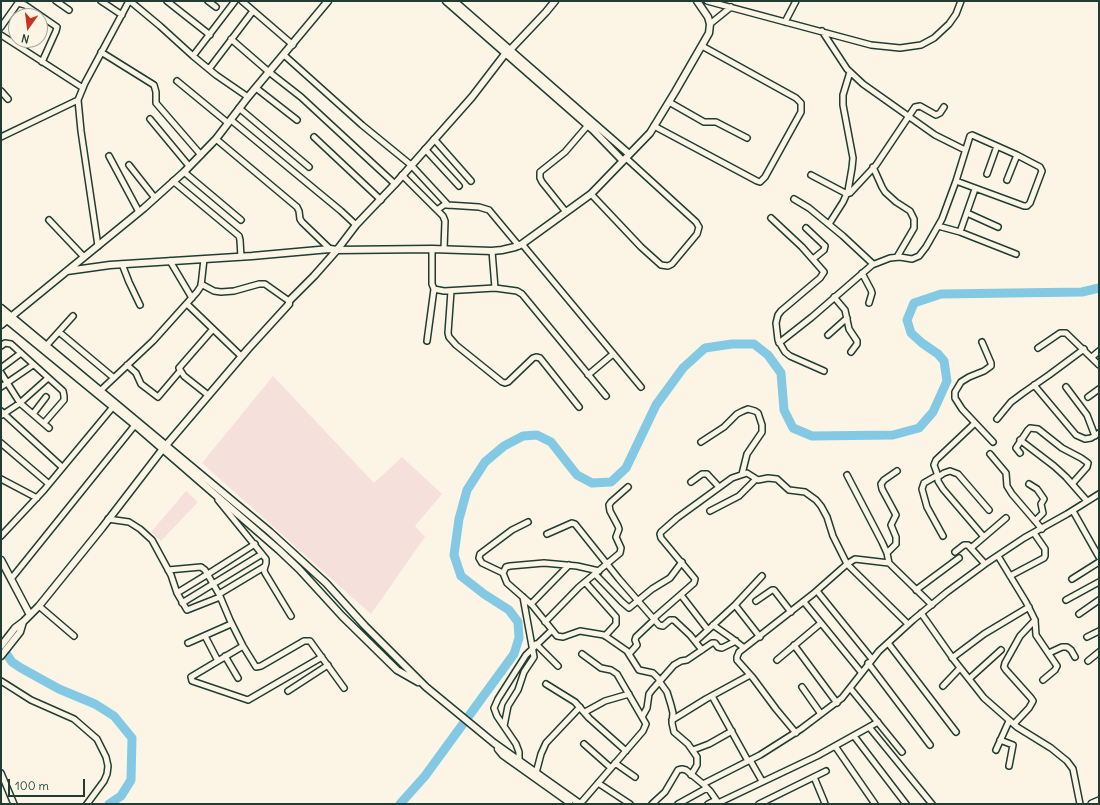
<!DOCTYPE html>
<style>
body{margin:0}
#map{position:relative;width:1100px;height:805px;overflow:hidden;background:#fcf5e5;font-family:Delius,sans-serif}
canvas{display:block}
.frame{position:absolute;inset:0;border:2px solid #1f3d34;pointer-events:none}
.north{position:absolute;left:8px;top:8px;width:40px;height:40px;box-sizing:border-box;background:#fcf5e5;border:1px solid #a4ab9e;border-radius:50%;rotate:194deg;font-size:11px;font-weight:700;line-height:16px;text-align:center;color:#1f3d34}
.north::after{content:'';display:block;margin:auto;width:14px;height:18px;background:#c8321e;clip-path:polygon(50% 0,100% 100%,50% 72%,0 100%)}
.scale{position:absolute;left:8px;top:779px;width:77px;height:18px;box-sizing:border-box;border:2px solid #1f3d34;border-top:0;padding-left:5px;font-size:12px;line-height:14px;white-space:nowrap;color:#1f3d34;-webkit-text-stroke:3px #fcf5e5;paint-order:stroke}
</style>
<div id="map">
<canvas width="1100" height="805"></canvas>
<div class="frame"></div>
<div class="north">N</div>
<div class="scale">100 m</div>
</div>
<script>
const ctx = document.querySelector('canvas').getContext('2d');
ctx.lineJoin = 'round';
function fill(path, color) { ctx.fillStyle = color; ctx.fill(path, 'evenodd'); }
const poly = rows => new Path2D(rows.map(r => 'M' + r).join(''));
function strokePath(path, color, width, dash) { ctx.strokeStyle = color; ctx.lineWidth = width; ctx.lineCap = dash ? 'butt' : 'round'; ctx.setLineDash(dash || []); ctx.stroke(path); }
const built = poly([
 [273,376,374,483,402,457,442,494,415,526,425,537,371,614,202,463],
 [186,491,198,502,161,541,151,532]
]);
const river = poly([
 [1,646,12,662,21,668,59,689,95,704,114,716,132,738,131,780,121,796,109,804],
 [400,804,425,776,514,654,519,638,518,622,509,610,484,594,461,576,454,555,459,519,467,490,485,462,504,446,523,436,537,435,551,442,577,475,592,483,611,482,626,468,656,405,683,368,705,348,732,344,754,344,768,355,781,373,784,410,793,428,812,436,893,435,919,428,933,412,947,381,944,361,938,354,922,343,911,333,907,320,914,303,941,294,1082,292,1099,288]
]);
const minor = poly([
 [56,1,69,10],
 [101,1,122,15],
 [130,1,160,26,193,56,216,75,248,97],
 [167,1,210,35],
 [208,1,216,7],
 [242,1,293,45],
 [707,1,871,45,900,48,921,45,934,38,949,24,956,14,961,1],
 [785,22,796,1],
 [710,24,731,7],
 [1,27,18,3,25,5,54,25,57,27,56,31,42,62],
 [822,31,847,69,863,84,935,135,965,150],
 [1,35,83,88],
 [231,39,269,72,301,97,395,184],
 [101,52,154,85,156,92,156,103,201,155],
 [284,55,362,125,411,165,448,205],
 [193,56,235,1],
 [209,69,253,11],
 [177,81,228,123],
 [256,88,297,120],
 [1,91,8,99],
 [669,102,704,122,716,122,747,138],
 [239,108,309,167],
 [150,119,189,166],
 [231,120,341,211,356,225],
 [654,126,757,181,760,182,765,177,801,112,801,103,796,98,702,46],
 [1,137,78,100],
 [314,137,381,200],
 [216,139,297,207,299,211,300,219,302,222,330,249],
 [434,139,471,181],
 [425,149,459,186],
 [109,156,139,212],
 [129,165,155,198],
 [873,167,882,187,885,192,896,202,910,211,914,219,914,228,897,257],
 [184,172,241,220],
 [987,174,997,146],
 [402,175,443,216,445,221,444,249],
 [811,175,847,194,850,193,876,165,915,107,920,106,936,115,940,113,944,107],
 [1007,180,1017,155],
 [173,181,239,236,240,240,241,257],
 [591,194,641,247,661,265,668,266,672,264,697,234,699,227,696,222,626,158],
 [794,199,809,208,843,236,873,264],
 [437,210,444,205,448,205,479,207,489,210,519,246],
 [566,212,542,182,540,178,540,172,565,152,589,124],
 [967,213,998,227],
 [771,218,802,247,824,272,820,278,781,311,778,315,776,323,778,340,785,352,790,356,824,371],
 [49,220,84,257],
 [829,224,843,202,848,191,852,168,853,158,843,105,843,95,850,72],
 [938,226,960,232,1016,254],
 [806,228,825,246,824,250,813,259],
 [960,232,975,189],
 [522,244,641,387],
 [98,246,81,131,78,100,85,83,129,1],
 [432,249,432,284,434,289,444,291,495,288,517,291,522,294,606,396],
 [492,251,495,288],
 [170,261,192,298],
 [122,264,129,282,140,305],
 [862,273,871,290,872,293,869,303],
 [201,284,214,291,221,292,234,291,259,284,265,284,289,301],
 [451,291,448,333,449,337,456,345,502,382,505,383,508,382,533,358,536,357,540,358,579,407],
 [834,297,845,310,849,329,857,341,857,344,851,352],
 [187,304,241,356],
 [59,332,114,378],
 [828,335,847,318],
 [427,341,434,289],
 [982,342,991,363,991,366,984,371,969,377,961,382,955,392,955,398,962,409,993,442],
 [779,343,812,317,872,265,890,258,900,257,912,259,919,256,926,247,942,219,956,181,970,136,972,135,1017,155,1040,167,1042,171,1030,203,1027,206,1024,206,956,181],
 [1,346,5,343,11,344,63,391,64,396,64,400,44,423],
 [46,346,73,316],
 [1038,348,1060,333,1066,333,1099,365],
 [1092,357,1099,351],
 [127,365,136,373,141,384,158,397,180,371],
 [1,368,21,353],
 [1,373,20,403,49,428],
 [588,375,613,354],
 [1034,385,1076,435,1085,439,1091,438,1099,433],
 [1,387,33,365],
 [1066,387,1087,415,1095,436],
 [100,391,153,341,197,292,201,286,204,259],
 [208,395,184,376,179,368,213,329],
 [1088,397,1099,389],
 [1,411,62,467],
 [33,414,46,397],
 [2,415,20,403,48,378],
 [997,419,1011,402,1023,393,1049,375,1084,349],
 [1020,440,1054,466,1066,477,1087,501],
 [701,442,724,427,737,414,743,411,748,409,755,411,758,413,762,425,762,432,747,454,742,474],
 [1,443,49,484],
 [1020,453,1016,448,1028,430,1030,428,1038,429,1062,448,1081,458,1088,463,1087,467,1072,484],
 [990,454,1006,473,1007,486,1012,494,1042,529],
 [847,475,882,542,887,553,889,563],
 [938,475,924,483,922,489,927,507,943,536],
 [938,476,934,465,936,460,975,423],
 [1,479,37,498],
 [691,482,702,474,707,474,719,487],
 [1029,484,1037,489,1044,499,1041,504,1043,513,1035,521],
 [218,500,266,559,266,563,264,570,265,573,291,616],
 [710,511,739,496,756,479],
 [1073,511,1099,557],
 [108,519,129,522,140,529,152,540,171,575,177,593,187,610,220,597],
 [547,534,572,523,575,524,619,579,659,625,663,626,670,620,674,620,690,635,702,650],
 [1,536,44,490,112,408],
 [984,537,943,489,938,481,938,477,944,473,950,471,958,474,989,510],
 [971,548,1006,518],
 [955,552,964,545,968,545,985,564],
 [887,553,896,544,896,537,891,525,896,515,882,489,881,484,884,480,897,471],
 [998,556,1026,602,1035,620,1036,635,1057,666,1055,670,1043,680],
 [168,570,201,567,205,570,219,594,230,620,243,646,256,667,261,666,304,641,310,641,344,688],
 [599,571,577,566,544,563,510,566,506,567,503,573,507,583,532,605,557,636,563,637,580,631,604,635,627,651,639,670,653,673,660,680],
 [503,573,482,563,479,558,480,554,512,530,528,522],
 [595,574,622,602,629,608,652,589,670,578,682,562],
 [1010,576,1044,558,1045,556,1045,549,1034,533],
 [11,579,135,425],
 [1072,579,1099,562],
 [585,582,616,617,616,624,605,636],
 [916,590,959,558],
 [817,591,872,659],
 [177,593,208,574,255,544],
 [219,594,264,567],
 [681,595,708,630],
 [1066,600,1099,582],
 [756,601,772,590,774,590,791,612],
 [804,602,861,672],
 [182,603,262,554],
 [531,604,569,565],
 [735,605,760,637],
 [39,606,74,636],
 [921,613,954,660,984,698,1017,727,1051,748,1067,761,1073,769,1080,804],
 [1079,614,1099,600],
 [654,618,694,583,695,579,661,538,660,534,661,532,677,518,732,478,747,473,758,480,768,478,777,479,789,490,805,492,816,500,821,506,827,517,833,536,847,564,908,624],
 [545,622,579,587,620,553,621,548,616,537,619,529,618,526,610,511,609,505,611,502,628,487],
 [713,625,730,637,744,648],
 [205,636,218,661],
 [1087,637,1099,631],
 [696,641,735,605,762,576],
 [188,643,231,624],
 [888,643,956,732],
 [536,644,558,666],
 [794,645,837,703],
 [243,646,191,677,192,681,248,700,322,657],
 [1049,653,1062,647,1067,647,1071,650,1075,657],
 [629,654,637,645,635,640,636,637,655,619],
 [225,656,238,678],
 [952,658,984,634,1029,607],
 [777,660,821,623],
 [1088,661,1099,652],
 [868,663,930,745],
 [969,679,1001,650],
 [1,681,31,700,74,719,97,739,106,757,108,766,107,774,104,781,87,804],
 [659,681,667,692,671,705,673,713,672,723,674,732,688,744,697,757,697,765,691,775],
 [546,684,575,702,589,718,626,751],
 [943,686,960,668],
 [802,687,821,714],
 [850,688,902,752],
 [288,691,328,665],
 [712,696,748,761],
 [585,712,605,701,629,694],
 [642,717,647,708,649,694,652,690,674,665,681,661,687,660,712,643,715,643,718,647,722,648,736,641],
 [672,720,706,699,750,675],
 [1014,724,1029,708,1033,701,1031,698,1006,670,1004,667,1005,663,1020,636,1035,620],
 [504,726,508,706,518,690,524,672,534,657,523,597],
 [869,727,932,804],
 [796,733,776,709,753,678,737,660,737,657,739,652,813,594,847,564,855,559,889,563,932,605],
 [854,736,906,804],
 [1000,740,1013,745,1009,766],
 [584,744,611,768],
 [835,746,875,804],
 [693,750,709,744,732,731],
 [996,750,1009,721],
 [750,760,762,781],
 [519,761,519,752,516,744,497,716,494,708,498,699,526,655,552,630],
 [615,763,635,777],
 [1,773,14,804],
 [536,773,541,754,546,743,580,707],
 [814,777,824,801,825,804],
 [598,783,630,804],
 [703,784,760,755,801,729,842,698,879,651,913,620,947,592,985,564,1024,538,1067,514,1099,494],
 [718,803,817,756,878,722],
 [580,804,643,731,646,724,617,674,611,670,601,668,582,654],
 [652,804,665,792,678,770,682,769,686,770,703,784,710,791,719,804],
 [678,804,707,788],
 [708,804,716,800],
 [759,804,826,771]
]);
const tertiary = poly([
 [446,1,593,130,623,161],
 [454,1,629,154],
 [67,271,110,265,252,256,330,249,337,250,432,249,492,251,502,250,515,247,522,244,591,194,650,133,675,92,709,33,710,24,708,17,697,1],
 [1,308,270,532,326,583,365,626,426,687,494,743,580,804],
 [1,315,135,425,279,550,299,569,342,616,397,670,418,682],
 [1,325,144,208,184,172,216,139,248,97,328,1],
 [1,560,30,615],
 [1,646,15,628,23,622,39,606,102,528,162,450,248,349,289,304,289,301,314,276,337,250,356,225,395,184,472,97,505,54,510,50,546,12,555,1],
 [1,656,20,632,23,622],
 [498,749,503,755,569,802]
]);
const secondary = poly([
 [1092,804,1099,801]
]);
fill(built, '#f5e0dc');
strokePath(river, '#83c9e4', 9);
strokePath(minor, '#1f3d34', 8);
strokePath(tertiary, '#1f3d34', 9);
strokePath(secondary, '#1f3d34', 10);
strokePath(minor, '#fcf5e5', 5);
strokePath(tertiary, '#fcf5e5', 6);
strokePath(secondary, '#fcf5e5', 7);
</script>
